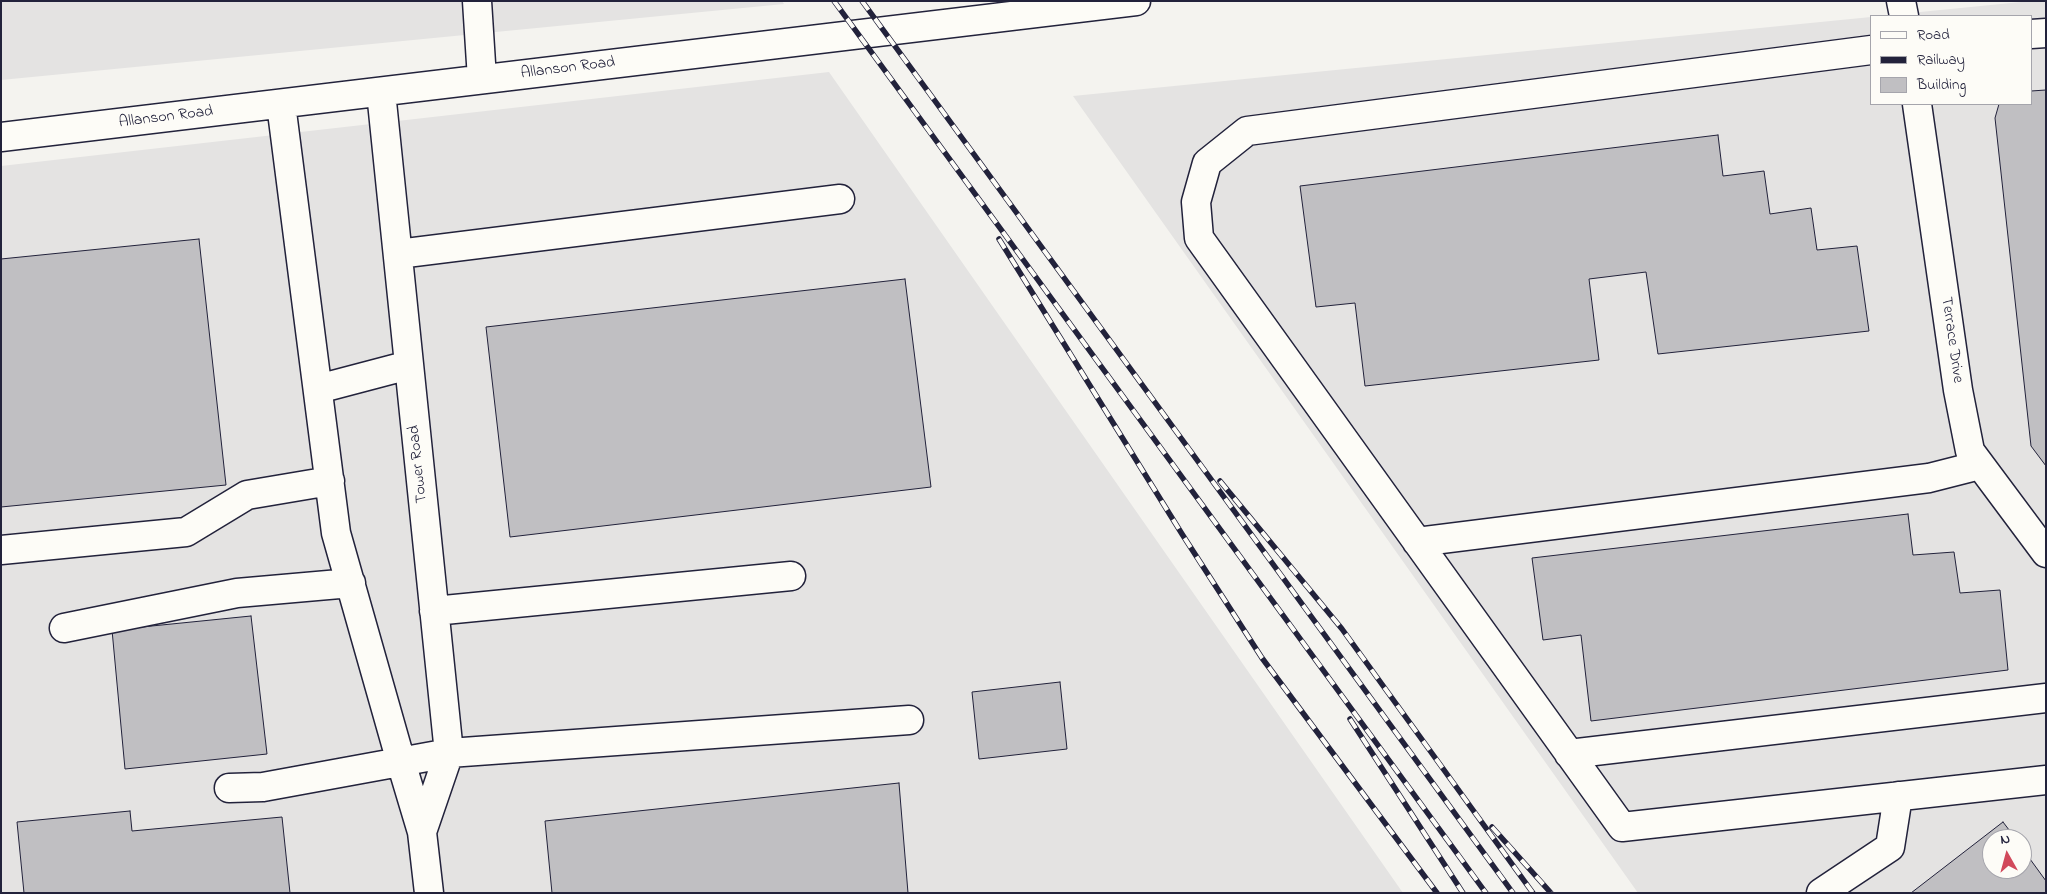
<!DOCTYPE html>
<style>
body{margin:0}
#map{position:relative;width:2047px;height:894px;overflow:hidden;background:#f4f3ef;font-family:"Indie Flower",sans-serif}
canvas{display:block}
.frame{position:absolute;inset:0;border:2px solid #22223b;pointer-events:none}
.legend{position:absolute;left:1870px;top:15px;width:162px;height:90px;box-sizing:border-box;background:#fdfcf7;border:1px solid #a5a5ac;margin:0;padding:6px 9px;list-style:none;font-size:15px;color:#22223b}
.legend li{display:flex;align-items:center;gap:10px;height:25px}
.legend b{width:25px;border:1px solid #a5a5ac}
.north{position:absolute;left:1982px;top:829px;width:50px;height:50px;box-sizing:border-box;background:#fdfcf7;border:1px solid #a5a5ac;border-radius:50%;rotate:353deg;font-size:14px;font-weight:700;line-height:20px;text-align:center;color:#22223b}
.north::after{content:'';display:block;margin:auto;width:18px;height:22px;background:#d1495b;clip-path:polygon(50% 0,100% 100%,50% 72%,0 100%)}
</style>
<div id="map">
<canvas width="2047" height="894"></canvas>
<div class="frame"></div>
<ul class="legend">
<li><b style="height:6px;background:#fdfcf7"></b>Road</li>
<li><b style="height:6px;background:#22223b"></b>Railway</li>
<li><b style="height:14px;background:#c0bfc2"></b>Building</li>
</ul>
<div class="north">N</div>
</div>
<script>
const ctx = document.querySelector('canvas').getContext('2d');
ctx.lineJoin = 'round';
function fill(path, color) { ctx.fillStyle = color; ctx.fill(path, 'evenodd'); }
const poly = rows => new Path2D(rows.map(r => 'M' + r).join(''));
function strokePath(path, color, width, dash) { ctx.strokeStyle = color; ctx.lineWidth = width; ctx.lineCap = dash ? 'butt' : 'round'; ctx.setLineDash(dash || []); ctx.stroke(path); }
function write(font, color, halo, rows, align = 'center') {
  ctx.font = font + ' "Indie Flower",sans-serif'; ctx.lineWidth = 4; ctx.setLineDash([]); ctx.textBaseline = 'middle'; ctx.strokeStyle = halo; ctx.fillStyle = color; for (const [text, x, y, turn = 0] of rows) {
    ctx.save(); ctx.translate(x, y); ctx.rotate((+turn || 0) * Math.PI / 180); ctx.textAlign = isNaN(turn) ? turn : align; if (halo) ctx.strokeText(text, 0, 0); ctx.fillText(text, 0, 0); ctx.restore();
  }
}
const built = poly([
 [1,1,782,1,784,4,1,80],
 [2031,1,2046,1,2046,893,1638,893,1073,96,1871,17,1871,104,2031,104,2031,16,1880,16],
 [1992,839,2022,839,2022,869,1992,869],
 [829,72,1403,893,1,893,1,166]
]);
const building = poly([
 [2046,90,2046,466,2031,446,1995,118,1999,104,2031,104,2031,91,2046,90],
 [1718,135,1723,176,1764,171,1770,214,1811,208,1817,250,1857,246,1869,331,1658,354,1646,272,1589,279,1599,360,1365,386,1355,303,1316,307,1300,186,1718,135],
 [199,239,226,485,1,507,1,259,199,239],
 [905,279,931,487,510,537,486,327,905,279],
 [1908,514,1913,555,1954,552,1960,593,2000,590,2008,670,1591,721,1581,635,1543,640,1532,558,1908,514],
 [251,616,267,754,125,769,112,630,251,616],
 [1060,682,1067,749,979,759,972,692,1060,682],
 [899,783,908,893,552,893,545,821,899,783],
 [130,811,132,831,282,817,290,893,24,893,17,822,130,811],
 [2003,822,2016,839,1992,839,1992,869,2022,869,2022,848,2046,881,2046,893,1911,893,2003,822]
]);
const minor = poly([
 [477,1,482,79],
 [1901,1,1904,16],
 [2031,34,2046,33],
 [1871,50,1247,131,1207,163,1196,202,1199,238,1622,827,2046,780],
 [381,92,449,753,422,832],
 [281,104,336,533,401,762,422,832,429,893],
 [1917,104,1958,390,1970,451,2046,553],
 [1,137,1136,1],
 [398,254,840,199],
 [318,389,409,365],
 [1417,542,1929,478,1980,465],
 [1,550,186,532,247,495,330,481],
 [434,611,791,576],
 [64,628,237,593,351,583],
 [1569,754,2046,698],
 [229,788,263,787,449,753,909,720],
 [1821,893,1890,847,1898,796]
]);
const rail = poly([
 [834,1,1486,893],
 [862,1,1513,893],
 [999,239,1182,534,1262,658,1437,893],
 [1220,481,1342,629,1533,893],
 [1350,719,1463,893],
 [1492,827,1551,893]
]);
const streetNames = [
 ["Allanson Road",568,69,-7],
 ["Allanson Road",166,118,-7],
 ["Terrace Drive",1951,340,82],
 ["Tower Road",419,464,-96]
];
fill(built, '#e4e3e2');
fill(building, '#c0bfc2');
strokePath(building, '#22223b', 1);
strokePath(minor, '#22223b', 31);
strokePath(minor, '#fdfcf7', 28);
strokePath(rail, '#22223b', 5.5);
strokePath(rail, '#fdfcf7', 4, [11]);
write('16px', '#22223b', '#fdfcf7', streetNames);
</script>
